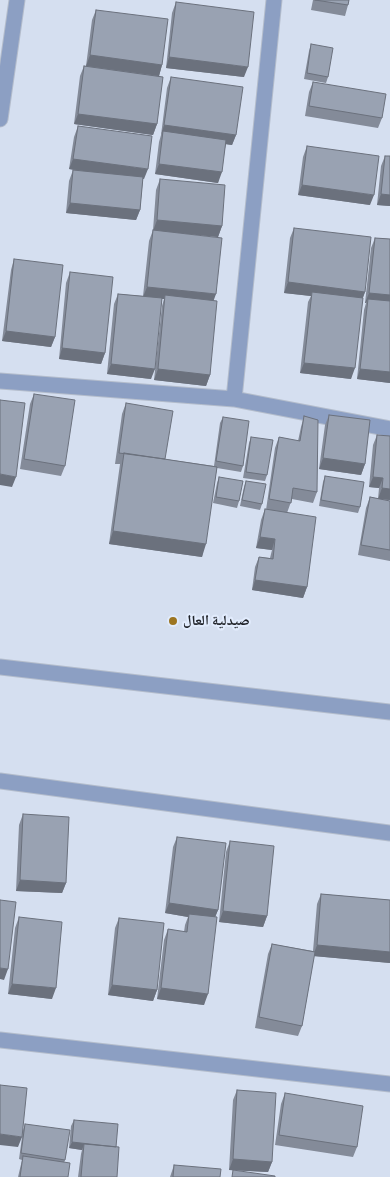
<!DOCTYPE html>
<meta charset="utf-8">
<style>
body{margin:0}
canvas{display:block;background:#d5dff0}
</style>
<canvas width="390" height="1177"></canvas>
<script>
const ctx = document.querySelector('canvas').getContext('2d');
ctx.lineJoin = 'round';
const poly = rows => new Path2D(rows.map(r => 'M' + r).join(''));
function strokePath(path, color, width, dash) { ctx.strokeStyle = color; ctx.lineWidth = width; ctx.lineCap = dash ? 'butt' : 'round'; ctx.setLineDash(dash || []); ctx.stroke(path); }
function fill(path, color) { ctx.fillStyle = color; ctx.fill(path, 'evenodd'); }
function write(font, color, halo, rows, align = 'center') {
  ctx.font = font + ' "Public Sans","Noto Naskh Arabic",sans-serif'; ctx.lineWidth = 4; ctx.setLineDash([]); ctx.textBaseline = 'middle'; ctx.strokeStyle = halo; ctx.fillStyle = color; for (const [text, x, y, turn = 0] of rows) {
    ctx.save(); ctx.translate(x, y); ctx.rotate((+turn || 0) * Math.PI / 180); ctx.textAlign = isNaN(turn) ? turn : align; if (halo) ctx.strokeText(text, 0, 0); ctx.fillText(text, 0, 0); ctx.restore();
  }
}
const street = poly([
 [0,119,17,0],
 [0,381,234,399,390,429],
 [234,399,274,0],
 [0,667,390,712],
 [0,781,390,833],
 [0,1040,390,1084]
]);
const wall = poly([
 [313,0,349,0,348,5,345,16,311,10],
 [176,2,244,77,166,68,172,13],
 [96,10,162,65,159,76,157,124,153,135,74,124,80,76,84,66,86,66,92,20],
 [311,44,328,77,326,83,304,79,309,51],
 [171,77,236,135,232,145,226,144,218,183,155,174,159,142,161,135,167,88],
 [313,82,382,118,378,128,305,116,309,92],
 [78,126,144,179,143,179,140,210,136,220,66,213,69,181,73,170,79,171,69,169,74,137],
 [307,146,370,205,298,195,303,157],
 [385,156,390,156,390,206,377,205,381,166],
 [160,179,222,226,218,237,170,232,214,301,210,375,206,386,154,380,162,306,164,299,162,299,151,379,107,374,114,304,118,294,143,296,149,241,153,230,156,190],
 [294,228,365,292,363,298,351,379,300,373,308,302,311,296,284,293,290,238],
 [375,238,390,239,390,383,357,379,364,310,366,303,365,303,371,248],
 [14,259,55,337,51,347,2,341,11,270],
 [70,272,105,353,101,364,59,359,66,283],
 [34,394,65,466,61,476,20,469,30,404],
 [126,403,165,459,214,466,220,423,223,417,243,466,241,472,217,468,202,557,109,544,120,464,115,464,122,414],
 [329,415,365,464,361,475,319,469,325,425],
 [304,416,317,492,313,503,292,499,287,513,307,587,303,598,252,590,255,567,259,557,270,558,272,550,256,548,261,520,265,509,266,510,275,448,279,437,298,441,301,427],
 [377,435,390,500,378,499,379,488,369,487,373,445],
 [251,437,267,475,265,481,243,478,249,443],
 [325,476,360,507,358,513,319,506,323,482],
 [219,477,239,501,237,508,213,503,217,483],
 [246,481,262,504,260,510,240,506,244,487],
 [370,497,390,501,390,561,358,555,366,508],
 [23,814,66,883,62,893,16,891,19,825],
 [177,837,218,910,215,917,204,1005,157,999,164,940,168,929,184,932,185,925,188,917,165,913,173,847],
 [230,841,267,916,263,927,219,922,226,852],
 [321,894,390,900,390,963,314,956,302,1026,298,1036,255,1028,268,954,272,944,313,951,317,904],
 [19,917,52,999,8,994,15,928],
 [119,918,157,990,153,1001,108,995,115,928],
 [237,1090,272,1162,268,1172,229,1170,233,1100],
 [285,1093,357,1147,353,1157,275,1145,281,1104],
 [74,1120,116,1147,117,1177,78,1177,81,1154,82,1150,69,1148,71,1126],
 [25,1124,65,1160,64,1163,68,1177,18,1177,22,1160,19,1159,23,1130],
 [174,1165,220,1177,170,1177]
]);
const shadedWall = poly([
 [90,55,162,65,159,76,86,66],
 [169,57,248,67,244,77,166,68],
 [78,114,157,124,153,135,74,124],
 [164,125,236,135,232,145,162,136,163,131,161,135],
 [73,159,148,169,144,179,69,169],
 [159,164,222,172,218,183,155,174],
 [302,185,374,195,370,205,298,195],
 [381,194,390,195,390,206,377,205],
 [70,203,140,210,136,220,66,213],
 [157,220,222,226,218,237,153,231],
 [288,282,365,292,361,302,312,292,311,296,284,293],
 [147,287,216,294,212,305,165,295,164,299,143,297],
 [369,293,390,295,390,306,368,299,366,303,365,303],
 [6,331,55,337,51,347,2,341],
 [62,348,105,353,101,364,59,359],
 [304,363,355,368,351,379,300,373],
 [111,364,155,369,151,379,107,374],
 [158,369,210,375,206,386,154,380],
 [360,369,390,372,390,383,357,379],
 [323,458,365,464,361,475,319,469],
 [0,474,16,477,12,487,0,485],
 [373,477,383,478,379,488,369,487],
 [382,488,390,489,390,500,378,499],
 [113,531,206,544,202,557,109,544],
 [260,537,275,539,272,550,256,548],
 [255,580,307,587,303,598,252,590],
 [20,880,66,883,62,893,16,891],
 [169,903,218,910,214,920,189,914,188,917,165,913],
 [223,911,267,916,263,927,219,922],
 [317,945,390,952,390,963,313,956],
 [0,968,8,969,4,980,0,979],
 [12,984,56,988,52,999,8,994],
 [112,985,157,990,153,1001,108,995],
 [161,988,208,994,204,1005,157,999],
 [0,1134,22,1137,18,1147,0,1145],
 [72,1142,116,1147,84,1144,82,1150,69,1148],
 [233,1159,272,1162,268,1172,229,1170]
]);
const building = poly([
 [315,0,349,0,348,5,315,0],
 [176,2,254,12,248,67,169,57,176,2],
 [96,10,168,19,162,65,90,55,96,10],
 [311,44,333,48,328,77,307,73,311,44],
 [84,66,163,77,157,124,78,114,84,66],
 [171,77,243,87,236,135,164,125,171,77],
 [313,82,386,94,382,118,309,106,313,82],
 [78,126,152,136,148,169,73,159,78,126],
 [163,131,226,140,222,172,159,164,163,131],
 [307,146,379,156,374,195,302,185,307,146],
 [385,156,390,156,390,195,381,194,385,156],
 [73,170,143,177,140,210,70,203,73,170],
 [160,179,225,185,222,226,157,220,160,179],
 [294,228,371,237,365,292,288,282,294,228],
 [153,230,222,238,216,294,147,287,153,230],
 [375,238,390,239,390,295,369,293,375,238],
 [14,259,63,265,55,337,6,331,14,259],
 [70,272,113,277,105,353,62,348,70,272],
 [312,292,363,298,355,368,304,363,312,292],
 [118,294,162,298,155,369,111,364,118,294],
 [165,295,217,301,210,375,158,369,165,295],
 [368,299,390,301,390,372,360,369,368,299],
 [34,394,75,400,65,466,24,459,34,394],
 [0,400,25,403,16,477,0,474,0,400],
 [126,403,173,411,165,459,119,453,126,403],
 [329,415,370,420,365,464,323,458,329,415],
 [304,416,318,420,317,492,293,488,291,503,269,499,279,437,300,441,304,416],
 [223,417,249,421,243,466,216,461,223,417],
 [377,435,390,436,390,489,382,488,383,478,373,477,377,435],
 [251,437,273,440,267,475,246,472,251,437],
 [124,453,217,467,206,544,113,531,124,453],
 [325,476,364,482,360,507,321,500,325,476],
 [219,477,243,481,239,501,216,497,219,477],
 [246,481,266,484,262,504,242,500,246,481],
 [370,497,390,501,390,550,361,545,370,497],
 [265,509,316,517,307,587,255,580,259,557,273,559,275,539,260,537,265,509],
 [23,814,69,817,66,883,20,880,23,814],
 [177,837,226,843,218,910,169,903,177,837],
 [230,841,274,846,267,916,223,911,230,841],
 [321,894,390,900,390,952,317,945,321,894],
 [0,900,16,902,8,969,0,968,0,900],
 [189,914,217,917,208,994,161,988,168,929,187,932,189,914],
 [19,917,62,922,56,988,12,984,19,917],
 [119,918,164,923,157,990,112,985,119,918],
 [272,944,315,952,302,1026,259,1017,272,944],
 [0,1085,27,1088,22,1137,0,1134,0,1085],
 [237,1090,276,1093,272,1162,233,1159,237,1090],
 [285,1093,363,1106,357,1147,279,1135,285,1093],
 [74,1120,118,1124,116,1147,72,1142,74,1120],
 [25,1124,70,1130,65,1160,21,1153,25,1124],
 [84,1144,119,1147,117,1177,81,1177,84,1144],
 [23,1156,70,1163,68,1177,20,1177,23,1156],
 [174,1165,221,1169,220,1177,173,1177,174,1165],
 [233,1170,275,1176,275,1177,232,1177,233,1170]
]);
const markers = [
 [173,621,5,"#9c7521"]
];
const poiNames = [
 ["صيدلية العال",183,621]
];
strokePath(street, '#b4bdcc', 17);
strokePath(street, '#8c9fc3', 15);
fill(wall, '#848b99');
fill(shadedWall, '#6b717d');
fill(building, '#99a2b2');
strokePath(building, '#6b717d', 1);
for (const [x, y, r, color] of markers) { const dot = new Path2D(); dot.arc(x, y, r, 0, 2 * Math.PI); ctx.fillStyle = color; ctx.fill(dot); strokePath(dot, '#e2ecfd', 2); }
write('bold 14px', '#1f2228', '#e2ecfd', poiNames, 'left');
</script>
